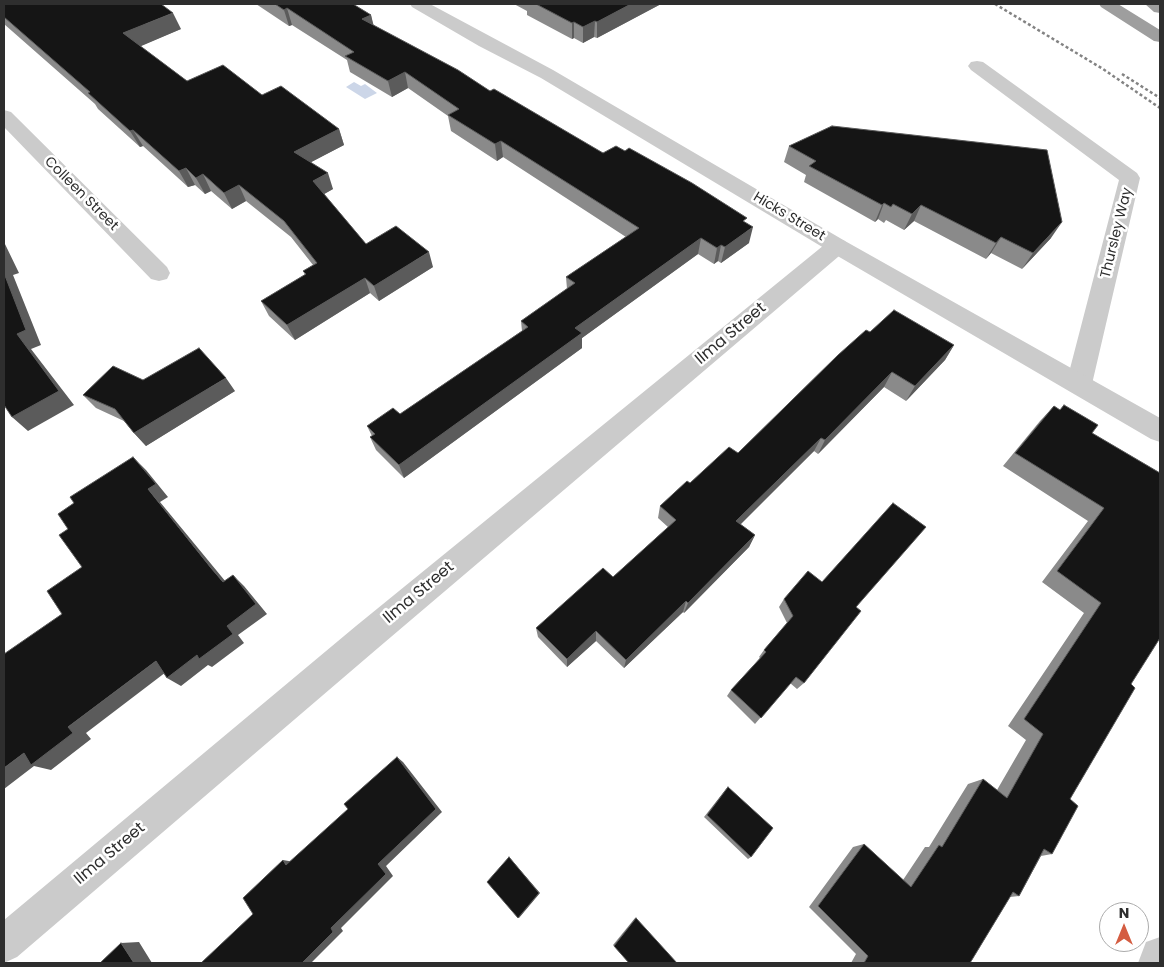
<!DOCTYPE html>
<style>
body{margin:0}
#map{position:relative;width:1164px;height:967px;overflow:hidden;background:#fff;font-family:Poppins,sans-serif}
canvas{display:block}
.frame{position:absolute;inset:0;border:5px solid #2e2e2e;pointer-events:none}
.north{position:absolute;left:1099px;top:902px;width:50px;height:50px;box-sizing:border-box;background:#fff;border:1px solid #ababab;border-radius:50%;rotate:0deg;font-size:14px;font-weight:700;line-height:20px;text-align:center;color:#2e2e2e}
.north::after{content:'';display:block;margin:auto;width:18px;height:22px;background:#d45d42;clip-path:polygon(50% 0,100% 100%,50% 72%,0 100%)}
</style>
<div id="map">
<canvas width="1164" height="967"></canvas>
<div class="frame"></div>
<div class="north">N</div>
</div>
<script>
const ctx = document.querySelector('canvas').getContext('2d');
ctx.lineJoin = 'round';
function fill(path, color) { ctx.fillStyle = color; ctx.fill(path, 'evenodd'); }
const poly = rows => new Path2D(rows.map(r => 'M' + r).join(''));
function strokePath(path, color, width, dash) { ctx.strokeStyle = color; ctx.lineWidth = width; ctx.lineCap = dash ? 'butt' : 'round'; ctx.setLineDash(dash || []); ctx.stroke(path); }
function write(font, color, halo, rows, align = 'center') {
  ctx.font = font + ' Poppins,sans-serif'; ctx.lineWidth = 5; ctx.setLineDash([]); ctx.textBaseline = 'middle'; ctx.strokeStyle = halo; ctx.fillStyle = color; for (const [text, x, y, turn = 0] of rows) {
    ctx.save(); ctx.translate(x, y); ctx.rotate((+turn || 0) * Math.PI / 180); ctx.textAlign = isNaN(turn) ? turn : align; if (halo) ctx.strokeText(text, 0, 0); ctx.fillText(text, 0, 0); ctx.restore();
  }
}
const water = poly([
 [354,82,361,86,365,84,377,93,365,99,346,87]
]);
const minor = poly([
 [977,61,983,62,1137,173,1140,178,1092,384,1088,391,1079,394,1070,391,1066,384,1119,180,971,70,968,66,971,62,977,61],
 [4,110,11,112,167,267,170,273,167,279,159,281,151,279,4,127,4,110],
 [837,238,845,241,848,246,845,251,378,648,17,957,4,963,4,920,356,626,829,241,837,238],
 [1160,937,1160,963,1138,963,1146,942,1160,937]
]);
const tertiary = poly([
 [410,4,430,4,553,70,845,241,1160,418,1160,442,1151,439,829,251,541,78,479,46,412,7,410,4]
]);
const trunk = poly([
 [1099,4,1118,4,1160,30,1160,42,1154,41,1101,7,1099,4],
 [1145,4,1160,4,1160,13,1154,12,1145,4]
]);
const rail = poly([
 [995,4,1103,69,1160,108],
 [1122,74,1160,98]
]);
const wall = poly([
 [4,4,181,29,140,46,187,81,262,95,339,129,344,145,311,162,333,189,324,194,366,244,433,267,379,301,370,293,295,340,269,316,261,301,305,275,303,271,313,265,291,237,246,201,232,209,211,191,205,194,195,185,188,187,143,146,140,147,98,109,95,104,4,24],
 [256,4,353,4,371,15,373,25,490,91,603,153,746,223,749,243,721,263,718,261,714,264,698,254,582,338,582,348,404,478,376,450,370,437,372,436,367,426,400,414,522,331,521,321,567,289,566,277,626,237,503,157,497,161,451,131,448,116,408,88,392,97,350,72,347,60,292,25,289,26],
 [514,4,661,4,597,38,594,37,583,43,574,38,572,39,527,15,527,11],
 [789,146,1051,238,1022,269,991,253,986,259,914,221,904,230,886,220,884,223,878,219,875,222,804,182,806,175,784,162],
 [870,332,954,345,945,360,906,401,884,387,818,454,814,451,740,524,755,535,749,547,684,613,683,612,624,668,596,641,567,667,538,637,536,628,613,577,668,527,658,518,660,506,690,483,738,453],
 [143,380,235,391,146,446,134,433,124,421,96,408,83,395],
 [1064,405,1092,433,1160,473,1131,684,1070,799,1052,854,1041,856,1019,896,1010,897,970,963,851,963,856,954,809,907,853,847,864,844,903,880,925,847,929,847,968,784,983,779,997,790,1026,740,1008,726,1084,613,1042,582,1088,521,1003,466,1040,421,1054,406,1060,410],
 [784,599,856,607,804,683,797,689,790,683,755,724,727,696,731,690,760,658,759,657,764,650,787,623,779,607],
 [728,787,751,857,748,859,704,817,726,789],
 [635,918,636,918,629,963,613,945]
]);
const shadedWall = poly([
 [631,4,661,4,597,38,597,22],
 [287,8,292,25,289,26,284,10],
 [173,13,181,29,132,50,123,33],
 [371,15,375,31,362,19],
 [595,21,594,37,583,43,583,27],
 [574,22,574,38,572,39,572,23],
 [405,72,408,88,392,97,388,81],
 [339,129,344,145,300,168,294,152],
 [133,130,143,146,140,147,130,131],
 [501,141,503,157,497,161,495,144],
 [186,168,195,185,188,187,179,171],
 [328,173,333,189,319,197,313,181],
 [203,174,211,191,205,194,196,178],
 [239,185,246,201,232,209,224,193],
 [884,203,878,219,875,222,882,205],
 [921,205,914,221,904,230,912,214],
 [1062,222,1051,238,1022,269,1033,253],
 [753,227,749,243,721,263,725,247],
 [1001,237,991,253,986,259,996,243],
 [701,238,698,254,582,338,582,348,404,478,399,465,575,328],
 [4,242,19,273,13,275,41,345,31,349,74,405,28,431,12,417,17,334,4,273],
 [721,245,718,261,714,264,717,248],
 [429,252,433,267,379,301,374,286],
 [365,278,370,293,295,340,287,325],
 [954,345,945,360,906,401,915,386],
 [892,372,884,387,818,454,825,440],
 [226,378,235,391,146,446,134,433],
 [821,438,814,451,732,533,736,521],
 [133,457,146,470,168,497,160,502,235,593,223,582,211,568,148,489],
 [755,535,749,547,684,613,688,603],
 [233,575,244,586,267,614,238,635,244,643,212,667,208,665,181,686,167,678,227,626],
 [686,601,683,612,624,668,626,660],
 [596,631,596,641,567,667,567,659],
 [156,661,170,669,86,733,91,739,51,770,34,766,4,789,4,768,24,753,68,727],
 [397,757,403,762,442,812,386,866,393,876,341,928,343,931,311,963,302,963,331,928,378,864],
 [509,857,540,893,519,918,518,918],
 [283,860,294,862,286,865],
 [139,942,152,963,134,963,121,943]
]);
const building = poly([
 [4,4,161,4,173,13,123,33,187,81,223,65,262,95,281,86,339,129,294,152,328,173,313,181,366,244,396,226,429,252,374,286,365,278,287,325,261,301,306,274,303,271,317,263,284,221,239,185,224,193,203,174,196,178,186,168,179,171,133,130,130,131,88,93,90,92,4,17,4,4],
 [275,4,353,4,371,15,362,19,458,70,490,91,494,89,603,153,616,146,625,151,629,148,692,183,747,218,743,221,753,227,725,247,721,245,717,248,701,238,575,328,582,333,399,465,370,437,375,434,367,426,393,408,400,414,528,327,521,321,575,283,566,277,639,228,501,141,495,144,448,115,459,109,405,72,388,81,345,56,354,52,287,8,284,10,275,4],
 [536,4,631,4,597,22,595,21,583,27,574,22,572,23,536,4],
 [832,126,1047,150,1062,222,1033,253,1001,237,996,243,921,205,912,214,893,204,891,207,884,203,882,205,809,166,816,161,789,146,832,126],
 [4,273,26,330,17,334,59,391,12,417,4,405,4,273],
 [894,310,954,345,915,386,892,372,825,440,821,438,736,521,755,535,688,603,686,601,626,660,596,631,567,659,536,628,603,568,613,577,676,520,660,506,687,481,690,483,729,447,738,453,838,355,866,330,870,332,894,310],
 [199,348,226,378,134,433,115,409,83,395,113,366,143,380,199,348],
 [1064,405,1098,425,1092,433,1160,473,1160,638,1131,684,1135,688,1070,799,1078,806,1052,854,1044,849,1019,896,1013,892,970,963,864,963,868,956,818,906,864,844,911,887,939,845,942,847,983,779,1007,798,1043,734,1024,719,1101,603,1057,571,1104,508,1015,453,1054,406,1060,410,1064,405],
 [133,457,156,484,148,489,211,568,223,582,233,575,256,604,227,626,233,634,199,659,197,655,167,678,156,661,68,727,73,733,31,765,24,753,4,768,4,654,62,614,47,591,82,567,59,535,68,529,58,514,74,503,70,497,133,457],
 [893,503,926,527,856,607,861,611,804,683,796,677,761,718,731,690,766,652,764,650,793,616,784,599,808,571,822,582,893,503],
 [397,757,436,809,378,864,386,874,331,928,333,932,302,963,201,963,253,914,243,898,283,860,286,865,348,809,344,804,397,757],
 [728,787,773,828,751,857,707,815,728,787],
 [509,857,539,893,518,918,487,882,509,857],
 [636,918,677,963,629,963,614,946,636,918],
 [121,943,134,963,100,963,121,943]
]);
const farStreetnames = [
 ["Colleen Street",81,194,45],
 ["Hicks Street",789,217,31],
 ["Thursley Way",1117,233,-76]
];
const streetNames = [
 ["Ilma Street",731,334,-40],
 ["Ilma Street",419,593,-40],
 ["Ilma Street",110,854,-40]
];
fill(water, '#ccd6e8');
fill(minor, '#cbcbcb');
fill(tertiary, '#cbcbcb');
fill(trunk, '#9e9e9e');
strokePath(rail, '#838383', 2.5, [3, 2.5]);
fill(wall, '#8a8a8a');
fill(shadedWall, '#5b5b5b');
fill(building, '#151515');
strokePath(building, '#5b5b5b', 1);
write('14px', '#2e2e2e', '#fff', farStreetnames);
write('16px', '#2e2e2e', '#fff', streetNames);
</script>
